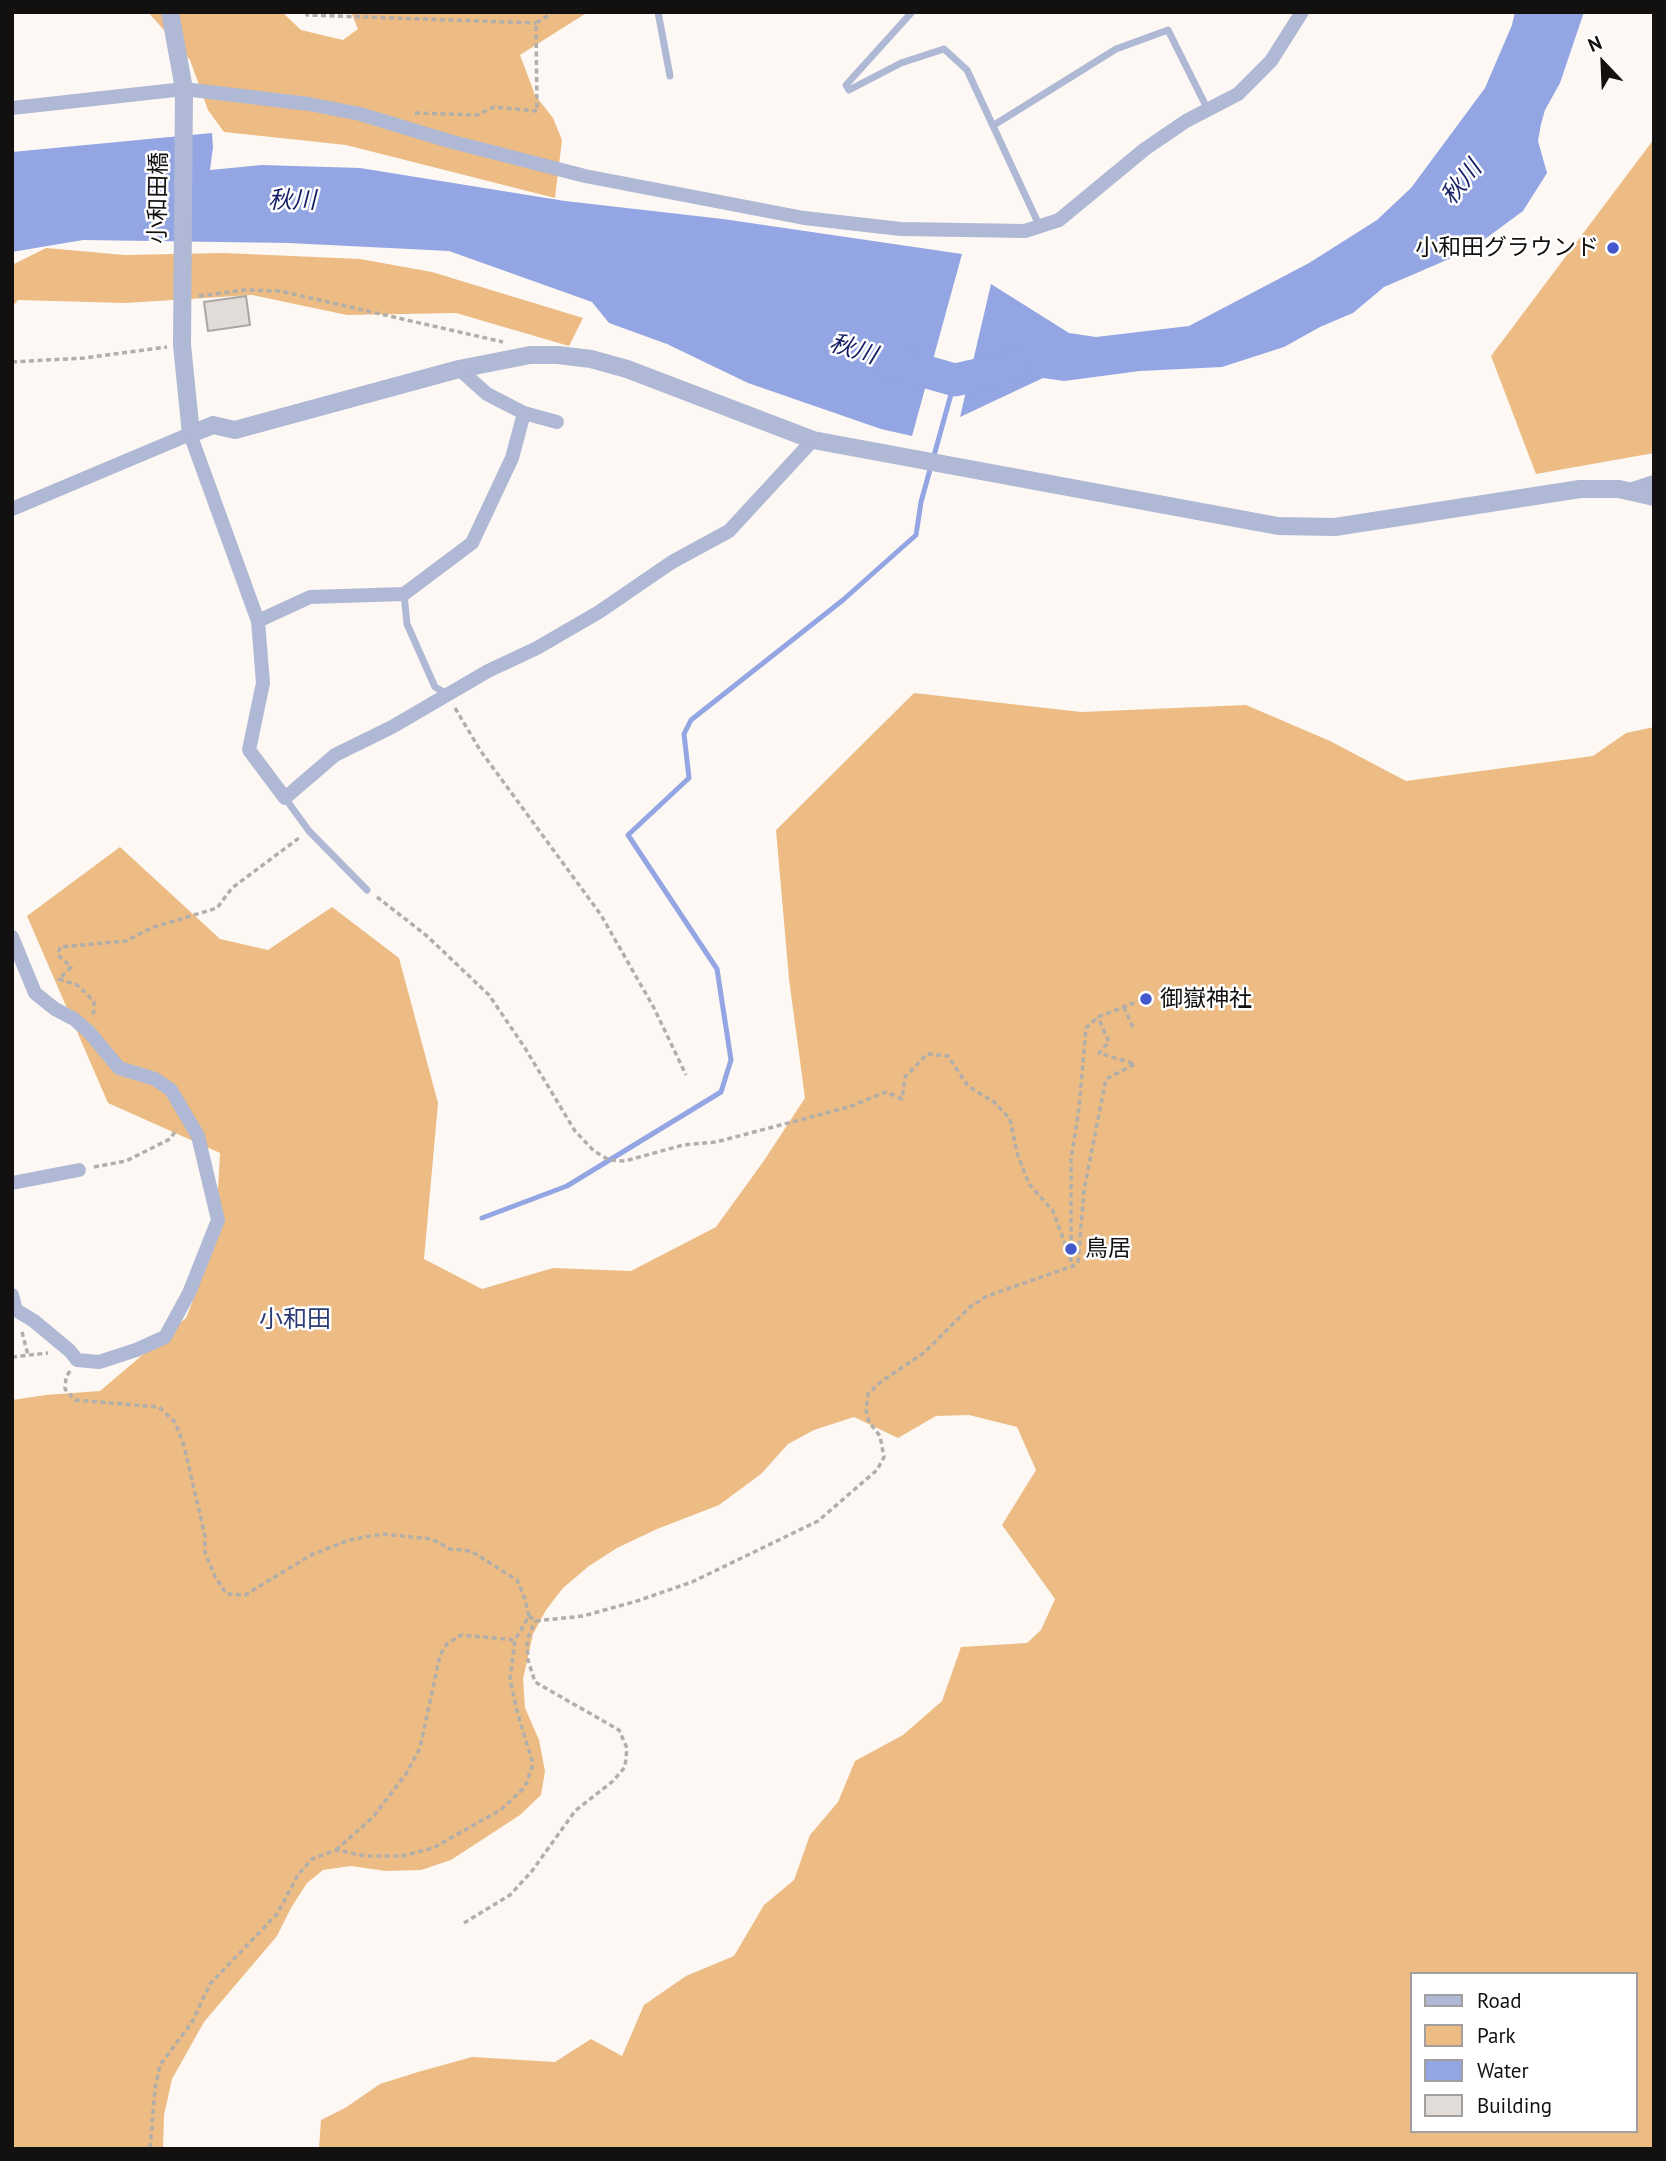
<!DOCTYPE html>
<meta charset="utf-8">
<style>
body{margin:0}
#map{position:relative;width:1666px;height:2161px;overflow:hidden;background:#fdf8f3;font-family:"PT Sans",sans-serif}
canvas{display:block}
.frame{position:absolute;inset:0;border:14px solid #13110f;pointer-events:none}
.legend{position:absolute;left:1410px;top:1972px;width:228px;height:161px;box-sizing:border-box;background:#fff;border:2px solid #a1a09f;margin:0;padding:9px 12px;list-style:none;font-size:21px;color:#13110f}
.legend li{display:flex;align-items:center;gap:14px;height:35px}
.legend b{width:35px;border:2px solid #a1a09f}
.north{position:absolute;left:1568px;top:28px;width:70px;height:70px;-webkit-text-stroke:5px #fff;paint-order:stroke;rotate:337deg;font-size:19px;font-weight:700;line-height:28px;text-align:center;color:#13110f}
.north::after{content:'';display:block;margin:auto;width:24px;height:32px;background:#13110f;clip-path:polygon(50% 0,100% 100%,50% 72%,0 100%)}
</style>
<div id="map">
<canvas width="1666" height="2161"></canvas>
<div class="frame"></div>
<ul class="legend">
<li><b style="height:9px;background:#afb8d4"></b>Road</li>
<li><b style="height:19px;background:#ecbc84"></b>Park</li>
<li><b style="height:19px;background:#93a6e3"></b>Water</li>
<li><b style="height:19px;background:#e1dcd7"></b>Building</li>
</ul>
<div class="north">N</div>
</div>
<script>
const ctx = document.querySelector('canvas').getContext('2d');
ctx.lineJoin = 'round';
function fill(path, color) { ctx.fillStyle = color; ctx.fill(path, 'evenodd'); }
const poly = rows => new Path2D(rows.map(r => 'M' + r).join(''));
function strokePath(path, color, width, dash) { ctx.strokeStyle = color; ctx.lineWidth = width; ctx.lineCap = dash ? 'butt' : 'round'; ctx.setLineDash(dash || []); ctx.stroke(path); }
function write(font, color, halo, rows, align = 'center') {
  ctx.font = font + ' "PT Sans","Noto Sans JP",sans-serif'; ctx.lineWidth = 5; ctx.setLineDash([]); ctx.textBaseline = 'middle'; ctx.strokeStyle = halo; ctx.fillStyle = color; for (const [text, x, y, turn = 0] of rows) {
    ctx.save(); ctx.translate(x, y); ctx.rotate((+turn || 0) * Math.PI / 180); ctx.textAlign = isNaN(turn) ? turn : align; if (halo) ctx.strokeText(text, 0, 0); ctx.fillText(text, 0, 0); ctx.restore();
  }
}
const green = poly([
 [148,12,282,12,301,30,343,40,358,29,351,12,588,12,520,55,535,95,553,118,562,140,555,198,346,145,224,132,208,110,190,60],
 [1654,139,1654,453,1536,474,1491,356],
 [46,248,125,255,224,253,360,259,432,272,583,318,569,346,456,313,347,315,252,295,125,303,18,300,12,307,12,265],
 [914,693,1081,712,1246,705,1330,741,1406,781,1593,756,1626,733,1654,727,1654,2149,319,2149,321,2120,345,2108,380,2084,418,2072,472,2057,555,2062,591,2039,622,2056,644,2005,686,1976,734,1956,764,1905,794,1880,810,1835,838,1802,855,1761,903,1735,942,1701,961,1647,1027,1643,1041,1630,1055,1599,1002,1525,1036,1470,1017,1427,969,1415,936,1416,898,1438,854,1417,814,1430,788,1444,761,1474,719,1505,657,1529,617,1548,589,1566,563,1588,546,1610,533,1634,523,1679,525,1708,539,1740,545,1771,541,1795,520,1815,451,1860,421,1870,386,1871,351,1866,323,1870,307,1883,291,1908,277,1936,204,2022,172,2079,164,2115,163,2149,12,2149,12,1400,46,1395,100,1391,186,1318,215,1244,220,1153,108,1103,27,916,120,847,220,939,268,950,332,907,399,958,438,1103,424,1259,482,1289,553,1268,631,1271,716,1227,763,1162,805,1098,789,979,776,830],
 [1412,1974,1636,1974,1636,2131,1412,2131]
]);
const water = poly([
 [1515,12,1584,12,1560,83,1545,110,1541,124,1538,141,1547,173,1523,211,1470,250,1384,287,1353,313,1320,327,1284,347,1222,367,1140,371,1064,381,1043,378,960,417,991,284,1069,333,1096,337,1189,326,1309,263,1377,220,1411,188,1485,88,1512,25],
 [212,133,213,147,210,170,262,165,360,168,565,201,723,219,962,254,912,436,881,429,748,383,667,344,609,323,592,302,449,251,289,243,83,240,12,252,12,152]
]);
const stream = poly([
 [482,1218,567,1186,721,1092,731,1060,717,969,628,835,689,778,684,734,691,720,843,600,916,535,921,502,955,380]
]);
const river = poly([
 [888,361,955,380,1012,367]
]);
const building = poly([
 [246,296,250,325,208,331,204,302,246,296]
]);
const path = poly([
 [307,12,307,15,536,23],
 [415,113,477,115,494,107,537,111,536,23,554,12],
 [199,296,244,290,280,291,503,342],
 [12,362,84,358,167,347],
 [455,708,480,750,601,915,654,1008,686,1075],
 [377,897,427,936,489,995,525,1048,575,1131,594,1151,609,1160,625,1161,683,1145,716,1142,849,1107,886,1092,902,1099,905,1077,927,1054,948,1056,968,1086,994,1102,1010,1119,1017,1153,1029,1184,1053,1211,1073,1266],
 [1124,1007,1133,1028],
 [92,1014,94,1012,94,1002,86,993,77,985,59,979,71,967,58,955,60,947,126,941,151,928,217,908,232,888,299,838],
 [94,1167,126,1161,170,1139,177,1129],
 [1071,1257,1071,1160,1079,1108,1086,1028,1098,1017,1141,1000],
 [22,1332,28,1355],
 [12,1357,48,1353],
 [70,1371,66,1377,65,1389,75,1400,159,1407,175,1422,184,1446,205,1536,205,1553,215,1576,226,1594,245,1595,311,1555,349,1540,382,1534,432,1539,450,1549,471,1551,517,1580,525,1599,529,1616,515,1640,510,1679,517,1711,533,1764,525,1787,502,1809,433,1848,402,1856,365,1856,336,1850,312,1859,298,1875,277,1914,210,1984,192,2022,160,2065,155,2089,150,2149],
 [529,1616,535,1621,583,1616,637,1601,692,1582,818,1521,877,1470,884,1457,880,1436,869,1422,866,1410,868,1394,882,1381,925,1352,970,1307,987,1296,1073,1266,1078,1262,1084,1190,1106,1079,1135,1064,1099,1053,1109,1042,1098,1017],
 [336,1850,373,1817,406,1774,420,1748,440,1655,447,1644,461,1635,515,1640],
 [464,1923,510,1895,532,1871,575,1811,613,1781,625,1767,627,1748,619,1730,535,1682,528,1660,527,1640,535,1621]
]);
const service = poly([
 [658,12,670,76],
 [912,12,846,85,849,90,901,63,944,49,967,70,1040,227],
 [994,125,1116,49,1168,30,1208,110],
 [404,594,407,624,435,687,447,694],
 [285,798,309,831,367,890]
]);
const minor = poly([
 [12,108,184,89,309,104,360,114,449,141,585,176,804,218,901,229,1025,231,1059,220,1145,149,1186,121,1238,94,1271,61,1302,12],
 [524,413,557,422],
 [1630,490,1654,482],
 [12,509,190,434,258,621,263,683,249,750,285,798,335,755,392,727,488,671,537,648,599,612,672,562,729,531,813,440],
 [258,621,310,597,404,594,472,543,512,458,524,413,487,394,459,369],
 [12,937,35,993,55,1009,74,1019,89,1032,119,1068,155,1079,171,1090,198,1136,218,1220,189,1293,165,1337,136,1350,99,1362,77,1360,70,1351,34,1321,16,1310,12,1295],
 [12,1183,79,1170]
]);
const tertiary = poly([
 [170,12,184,89,182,345,191,434,213,425,235,430,459,369,530,355,558,355,591,359,627,369,813,440,1278,526,1335,527,1580,489,1619,489,1654,497]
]);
const markers = [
 [1613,248,7,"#4258cc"],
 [1146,999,7,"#4258cc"],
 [1071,1249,7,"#4258cc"]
];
const streetNames = [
 ["小和田橋",159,198,-89]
];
const poiNames = [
 ["小和田グラウンド",1599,248,"right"],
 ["御嶽神社",1160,999],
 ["鳥居",1085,1249]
];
const waterNames = [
 ["秋川",1462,183,-51],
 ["秋川",292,201],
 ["秋川",853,350,17]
];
const neighbourhoodNames = [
 ["小和田",295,1320]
];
fill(green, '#ecbc84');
fill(water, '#93a6e3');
strokePath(stream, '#93a6e3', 5);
strokePath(river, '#93a6e3', 33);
fill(building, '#e1dcd7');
strokePath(building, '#aba6a1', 2);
strokePath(path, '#b2aeaa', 3.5, [5, 3.5]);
strokePath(service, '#afb8d4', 7);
strokePath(minor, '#afb8d4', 14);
strokePath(tertiary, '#afb8d4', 18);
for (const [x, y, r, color] of markers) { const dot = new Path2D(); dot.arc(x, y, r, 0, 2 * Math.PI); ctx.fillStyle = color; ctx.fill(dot); strokePath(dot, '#fff', 2.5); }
write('23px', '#13110f', '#fff', streetNames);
write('23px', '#13110f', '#fff', poiNames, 'left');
write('italic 24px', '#151e64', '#fff', waterNames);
write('24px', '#2d3c75', '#fff', neighbourhoodNames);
</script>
